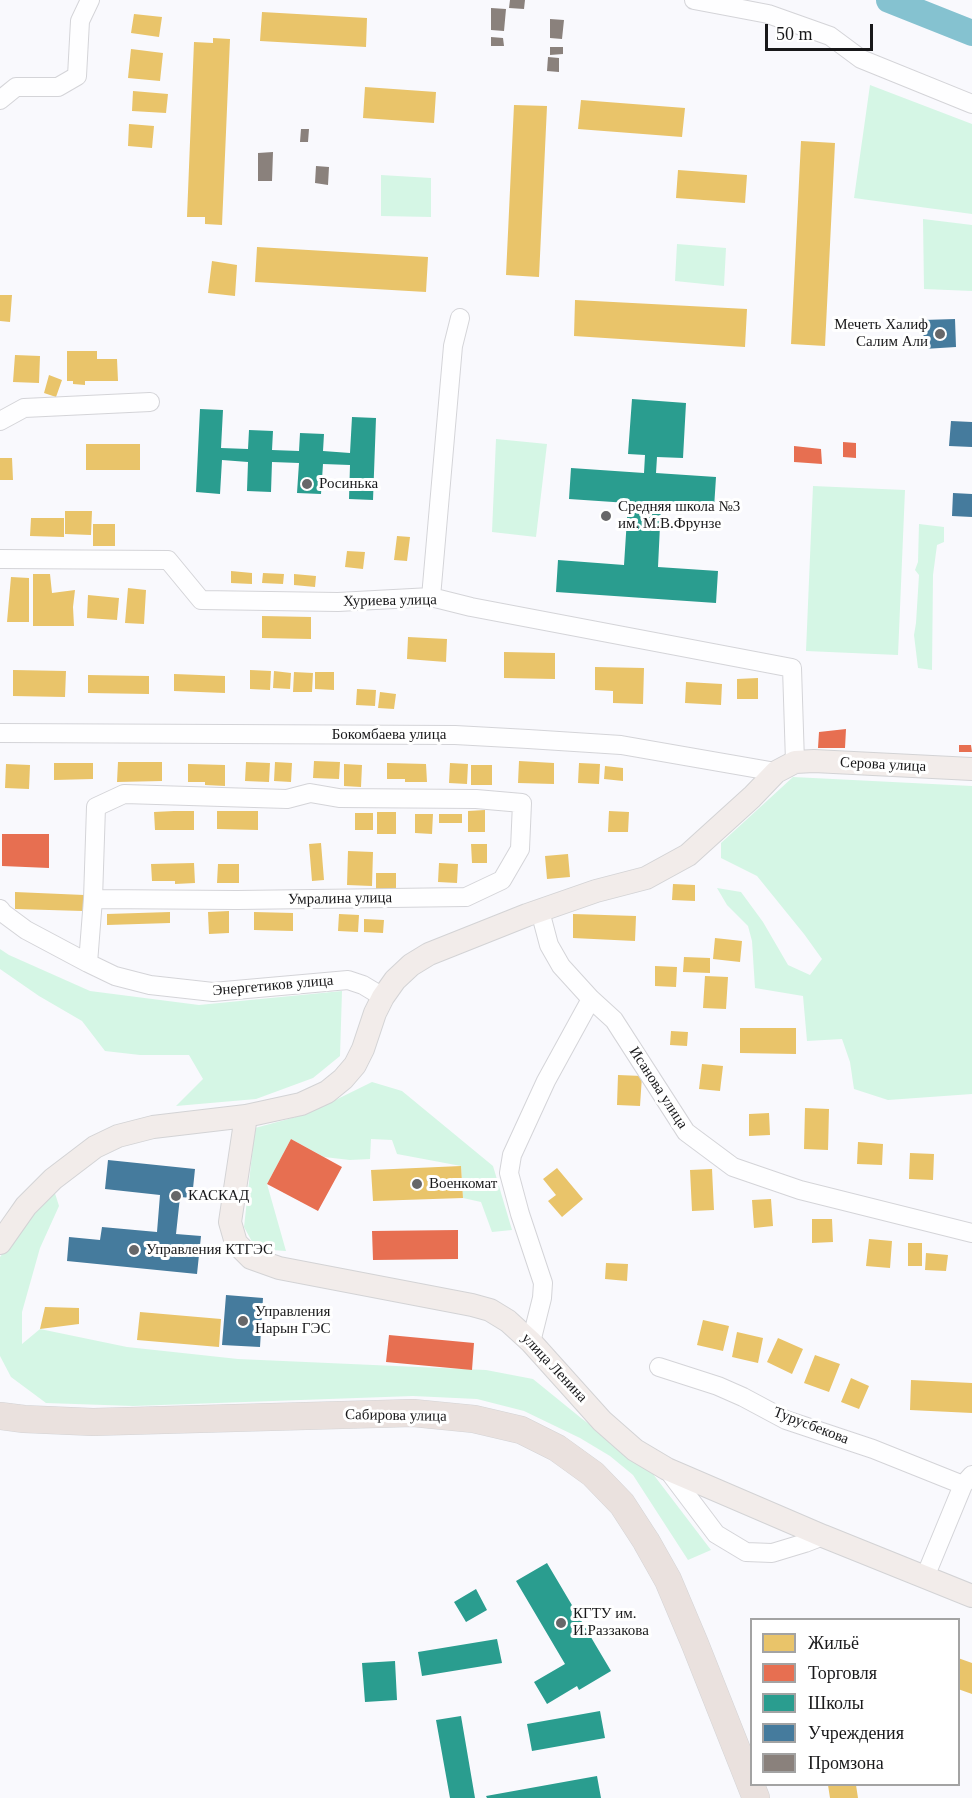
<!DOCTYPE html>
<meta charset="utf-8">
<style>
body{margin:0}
#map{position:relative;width:972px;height:1798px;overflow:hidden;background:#f9f9fd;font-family:"Times New Roman",serif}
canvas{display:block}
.legend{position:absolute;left:750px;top:1618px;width:210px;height:168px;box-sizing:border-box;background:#fff;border:2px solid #a3a3a3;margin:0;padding:8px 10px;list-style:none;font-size:18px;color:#18181a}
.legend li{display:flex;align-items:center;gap:12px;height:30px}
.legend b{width:30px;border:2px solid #a3a3a3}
.scale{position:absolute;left:765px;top:24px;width:108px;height:27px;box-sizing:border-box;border:3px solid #18181a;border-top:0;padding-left:8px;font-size:18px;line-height:21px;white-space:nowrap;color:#18181a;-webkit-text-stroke:4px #fff;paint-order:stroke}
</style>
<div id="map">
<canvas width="972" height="1798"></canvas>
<ul class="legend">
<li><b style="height:16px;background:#e9c46a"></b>Жильё</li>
<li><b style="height:16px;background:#e76f51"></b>Торговля</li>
<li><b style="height:16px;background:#2a9d8f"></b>Школы</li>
<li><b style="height:16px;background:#457b9d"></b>Учреждения</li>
<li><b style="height:16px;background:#8a817c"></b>Промзона</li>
</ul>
<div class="scale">50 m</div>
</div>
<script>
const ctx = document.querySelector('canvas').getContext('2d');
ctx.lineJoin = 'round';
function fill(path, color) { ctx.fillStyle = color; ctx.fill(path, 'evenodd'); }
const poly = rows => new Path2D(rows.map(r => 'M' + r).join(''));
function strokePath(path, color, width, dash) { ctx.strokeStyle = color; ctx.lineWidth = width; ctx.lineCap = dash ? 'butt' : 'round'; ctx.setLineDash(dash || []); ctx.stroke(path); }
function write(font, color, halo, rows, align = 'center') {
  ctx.font = font + ' "Times New Roman",serif'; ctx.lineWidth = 6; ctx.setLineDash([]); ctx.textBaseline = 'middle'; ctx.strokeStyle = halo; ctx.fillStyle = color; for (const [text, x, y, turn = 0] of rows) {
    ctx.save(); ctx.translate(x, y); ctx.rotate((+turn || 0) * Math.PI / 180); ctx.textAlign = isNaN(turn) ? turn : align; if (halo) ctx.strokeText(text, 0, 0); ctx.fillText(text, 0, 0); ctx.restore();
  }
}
const green = poly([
 [870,85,972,124,972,214,854,198],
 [381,175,431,178,431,217,381,216],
 [923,219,972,225,972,291,924,289],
 [677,244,726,248,724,286,675,281],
 [496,439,547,444,536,537,492,532],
 [813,486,905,490,898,655,806,651],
 [919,524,944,527,944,542,937,545,933,575,932,670,918,668,914,635,916,623,919,575,915,570,918,562],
 [793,777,972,786,972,1094,888,1100,854,1089,850,1062,842,1039,807,1041,803,996,755,988,752,941,748,926,727,905,717,888,741,892,763,922,788,965,810,975,822,959,804,934,757,876,721,858,721,843],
 [0,949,9,955,90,991,199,1005,342,991,340,1056,313,1078,256,1099,176,1106,203,1079,189,1055,140,1055,105,1051,82,1021,39,996,0,969],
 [372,1082,402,1091,493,1166,512,1230,492,1232,481,1202,463,1198,461,1166,397,1154,392,1140,371,1139,370,1159,350,1160,324,1157,291,1139,267,1184,286,1251,256,1249,244,1227,255,1128,307,1114],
 [53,1187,59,1206,40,1248,22,1312,22,1344,40,1329,127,1347,238,1359,486,1370,533,1379,581,1418,650,1470,711,1550,688,1560,633,1475,610,1456,580,1438,524,1411,477,1399,413,1396,133,1406,46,1403,11,1377,0,1356,0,1257]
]);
const homes = poly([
 [262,12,367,18,366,47,260,41],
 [134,14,162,17,159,37,131,33],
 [213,38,230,39,222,225,205,224,205,217,187,217,194,42,213,43],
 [131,49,163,53,160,81,128,78],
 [365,87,436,92,434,123,363,118],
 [133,91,168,94,166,113,132,111],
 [581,100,685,108,682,137,578,129],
 [514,105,547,106,539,277,506,275],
 [129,124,154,126,152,148,128,146],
 [801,141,835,143,825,346,791,344],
 [678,170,747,175,745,203,676,198],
 [257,247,428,257,426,292,255,282],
 [212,261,237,265,235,296,208,293],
 [0,295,12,295,10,322,0,321],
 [575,300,747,309,745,347,574,336],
 [67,351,97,351,97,359,117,359,118,381,85,381,85,385,73,384,73,381,67,381],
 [15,355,40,356,39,383,13,382],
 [49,375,62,380,56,397,44,393],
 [86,444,140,444,140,470,86,470],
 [0,458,12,458,13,480,0,480],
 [65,511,92,511,91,535,65,534],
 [31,518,64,518,64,537,30,536],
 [93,524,115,524,115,546,93,546],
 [397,536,410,537,407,561,394,560],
 [347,551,365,552,363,569,345,567],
 [231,571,252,573,252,584,231,583],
 [263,573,284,574,283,584,262,583],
 [33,574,50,574,52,593,75,590,73,607,74,626,33,626],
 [294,574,316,576,315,587,294,585],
 [11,577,29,578,29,622,7,622],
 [128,588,146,590,144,624,125,623],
 [88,595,119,598,117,620,87,618],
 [262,616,311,617,311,639,262,638],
 [408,637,447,639,446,662,407,659],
 [504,652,555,653,555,679,504,678],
 [595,667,644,668,643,704,613,703,613,691,595,690],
 [13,670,66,671,65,697,13,696],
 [250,670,271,671,270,690,250,689],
 [274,671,291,673,290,689,273,688],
 [294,672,313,673,312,692,293,692],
 [315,672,334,672,334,690,315,689],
 [174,674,225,676,225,693,174,691],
 [88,675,149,676,149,694,88,693],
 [758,678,758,699,737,699,737,679],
 [686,682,722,684,721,705,685,703],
 [357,689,376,690,375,706,356,705],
 [380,692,396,694,394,709,378,708],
 [314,761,340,762,339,779,313,778],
 [519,761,554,763,554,784,518,783],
 [118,762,162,762,162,781,117,782],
 [246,762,270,763,269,782,245,781],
 [275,762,292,763,291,782,274,781],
 [54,763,93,763,93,779,54,780],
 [387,763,426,764,427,782,405,782,405,779,387,779],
 [450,763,468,764,467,784,449,783],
 [579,763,600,764,599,784,578,783],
 [6,764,30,765,29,789,5,788],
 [188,764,225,765,225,786,205,785,205,782,188,782],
 [344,764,362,765,361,787,344,786],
 [471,765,492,765,492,785,471,785],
 [605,766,623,768,623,781,604,779],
 [485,810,485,832,468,832,468,811],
 [174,811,194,811,194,830,155,830,154,812],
 [217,811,258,811,258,830,217,829],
 [609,811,629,812,628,832,608,832],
 [377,812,396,812,396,834,377,834],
 [355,813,373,813,373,830,355,830],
 [415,814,433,814,432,834,415,833],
 [439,814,462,814,462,823,439,823],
 [321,843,324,880,312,881,309,844],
 [471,844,487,844,487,863,472,863],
 [348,851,373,852,372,886,347,885],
 [568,854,570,877,547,879,545,856],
 [194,863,195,883,175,884,175,881,152,881,151,864],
 [439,863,458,864,457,883,438,882],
 [218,864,239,864,239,883,217,883],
 [376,873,396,873,396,889,376,889],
 [673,884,695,885,695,901,672,900],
 [15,892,84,895,83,911,15,909],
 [229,911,229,933,209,934,208,912],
 [170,912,170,923,107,925,107,914],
 [254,912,293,913,293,931,254,930],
 [339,914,359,915,358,932,338,931],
 [573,914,636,916,635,941,573,938],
 [364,919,384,920,383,933,364,932],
 [715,938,742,941,740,962,713,959],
 [684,957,710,958,710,973,683,972],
 [655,966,677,967,676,987,655,986],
 [705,976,728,977,726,1009,703,1008],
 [740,1028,796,1028,796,1054,740,1053],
 [671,1031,688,1032,687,1046,670,1045],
 [702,1064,723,1066,720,1091,699,1089],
 [618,1075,642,1076,640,1106,617,1105],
 [805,1108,829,1109,828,1150,804,1149],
 [769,1113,770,1135,749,1136,749,1114],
 [858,1142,883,1144,882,1165,857,1164],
 [910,1153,934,1154,933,1180,909,1179],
 [461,1166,463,1198,373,1201,371,1170],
 [557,1168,583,1199,562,1217,548,1201,556,1195,543,1179],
 [712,1169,714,1210,692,1211,690,1170],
 [771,1199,773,1226,754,1228,752,1200],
 [812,1219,832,1219,833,1242,812,1243],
 [869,1239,892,1241,890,1268,866,1266],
 [908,1243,922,1243,922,1266,908,1266],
 [926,1253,948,1255,946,1271,925,1270],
 [606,1263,628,1264,627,1281,605,1279],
 [45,1307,79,1308,79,1324,40,1329],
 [140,1312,221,1319,219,1347,137,1340],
 [703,1320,729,1326,723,1351,697,1345],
 [737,1332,763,1338,758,1363,732,1357],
 [778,1338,803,1349,792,1374,767,1362],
 [815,1355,840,1364,829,1392,804,1383],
 [851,1378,869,1386,859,1409,841,1402],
 [911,1380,972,1383,972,1413,910,1410],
 [958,1658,972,1663,972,1694,958,1689],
 [828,1785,856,1785,858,1798,830,1798]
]);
const shops = poly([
 [843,442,856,443,856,458,843,457],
 [794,446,821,449,822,464,794,462],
 [846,729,845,748,818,748,819,732],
 [959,745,971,745,972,752,959,752],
 [2,834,49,834,49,868,2,866],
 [291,1139,342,1167,318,1211,267,1184],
 [458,1230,458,1259,373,1260,372,1231],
 [389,1335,474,1343,472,1370,386,1362]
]);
const schools = poly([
 [632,399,686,403,683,458,657,457,656,473,716,477,714,508,661,505,658,567,718,571,716,603,556,592,558,560,624,565,628,503,569,499,571,468,644,473,645,455,628,454],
 [200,409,223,410,221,448,248,449,249,430,273,431,272,450,299,451,300,433,324,434,323,451,350,453,352,417,376,418,373,500,349,499,350,465,323,464,321,494,297,493,299,463,272,462,271,492,247,491,248,462,222,460,220,494,196,492],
 [547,1563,611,1671,579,1690,577,1686,547,1704,534,1682,565,1664,516,1581],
 [476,1589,487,1610,466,1622,454,1602],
 [497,1639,502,1663,422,1676,418,1652],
 [395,1661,397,1700,365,1702,362,1663],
 [600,1711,605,1738,532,1751,527,1724],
 [461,1716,475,1798,450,1798,436,1720],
 [597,1776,601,1798,487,1798,486,1796]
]);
const public = poly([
 [955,319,956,347,924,349,923,320],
 [951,421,972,422,972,447,949,446],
 [953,493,972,494,972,517,952,516],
 [108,1160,195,1169,192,1198,180,1197,176,1234,201,1236,197,1274,67,1261,69,1237,100,1240,102,1227,157,1232,160,1195,105,1189],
 [226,1295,263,1298,260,1347,222,1345]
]);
const industry = poly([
 [510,0,525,0,524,9,509,8],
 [491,8,506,9,504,31,491,30],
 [550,19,564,20,562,39,550,38],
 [491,37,503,38,504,46,491,46],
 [550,47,563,47,563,54,550,55],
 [548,57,559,58,559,72,547,71],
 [301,129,309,129,308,142,300,142],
 [273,152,272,181,258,181,258,153],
 [316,166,329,167,328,185,315,183]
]);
const river = poly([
 [889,0,972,33]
]);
const minor = poly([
 [694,0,768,14,830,36,861,59,972,104],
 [0,100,16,87,58,87,77,76,80,21,90,0],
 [0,421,24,408,150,402],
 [0,559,168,560,201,600,338,602,431,597,471,607,792,668,795,762],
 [431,597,453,346,460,318],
 [0,733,455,735,528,739,621,745,776,772],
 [0,909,3,913,26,930,88,963,115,976,150,985,213,992,348,980,363,985,383,997],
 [540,911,549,945,561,966,591,999,614,1020,686,1132,733,1167,800,1190,972,1233],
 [88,963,93,899,96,807,124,794,287,799,310,793,339,798,476,799,522,803,520,849,502,880,466,897,237,900,93,899],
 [531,1342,542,1298,543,1283,520,1214,509,1173,512,1155,546,1081,591,999],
 [659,1367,718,1386,743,1397,786,1420,873,1449,963,1485],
 [667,1469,716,1534,746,1552,772,1553,805,1543,823,1536],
 [925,1577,963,1485,972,1475]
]);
const major = poly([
 [246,1116,230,1222,236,1243,251,1258,279,1268,472,1305,490,1310,508,1321,531,1342,602,1421,635,1450,667,1469,823,1536,972,1596],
 [0,1243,26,1206,53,1179,95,1147,118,1136,153,1127,246,1116,301,1104,327,1092,343,1079,355,1065,363,1049,375,1013,383,997,395,980,411,965,429,954,527,915,596,891,646,878,688,855,752,797,776,772,795,762,814,761,972,769]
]);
const highway = poly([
 [0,1416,24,1419,93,1422,413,1413,474,1419,521,1430,557,1448,593,1474,622,1504,646,1541,668,1580,695,1644,756,1798]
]);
const markers = [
 [940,334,6,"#676769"],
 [307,484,6,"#676769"],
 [606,516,6,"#676769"],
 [417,1184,6,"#676769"],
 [176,1196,6,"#676769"],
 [134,1250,6,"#676769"],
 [243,1321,6,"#676769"],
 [561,1623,6,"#676769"]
];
const poiNames = [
 ["Мечеть Халиф",928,325,"right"],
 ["Салим Али",928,342,"right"],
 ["Росинька",319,484],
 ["Средняя школа №3",618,507],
 ["им. М.В.Фрунзе",618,524],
 ["Военкомат",429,1184],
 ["КАСКАД",188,1196],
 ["Управления КТГЭС",146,1250],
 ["Управления",255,1312],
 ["Нарын ГЭС",255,1329],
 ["КГТУ им.",573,1614],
 ["И.Раззакова",573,1631]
];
const streetNames = [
 ["Хуриева улица",390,601,-1],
 ["Бокомбаева улица",389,735],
 ["Серова улица",883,765,3],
 ["Умралина улица",340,899,-1],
 ["Энергетиков улица",273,986,-5],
 ["Исанова улица",658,1088,57],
 ["улица Ленина",554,1368,47],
 ["Сабирова улица",396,1416,1],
 ["Турусбекова",811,1426,21]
];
fill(green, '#d5f6e5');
fill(homes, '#e9c46a');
fill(shops, '#e76f51');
fill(schools, '#2a9d8f');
fill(public, '#457b9d');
fill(industry, '#8a817c');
strokePath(river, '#85c2d0', 26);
strokePath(minor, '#d4d4d8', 20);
strokePath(major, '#d3d3d5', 24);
strokePath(highway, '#d3d3d5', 28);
strokePath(minor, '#fefeff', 18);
strokePath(major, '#f2ecea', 22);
strokePath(highway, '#eae1de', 27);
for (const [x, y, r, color] of markers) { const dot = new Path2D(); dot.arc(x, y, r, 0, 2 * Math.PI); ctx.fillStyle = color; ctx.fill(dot); strokePath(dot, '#fff', 2); }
write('15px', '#18181a', '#fff', poiNames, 'left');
write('15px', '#18181a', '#fff', streetNames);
</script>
